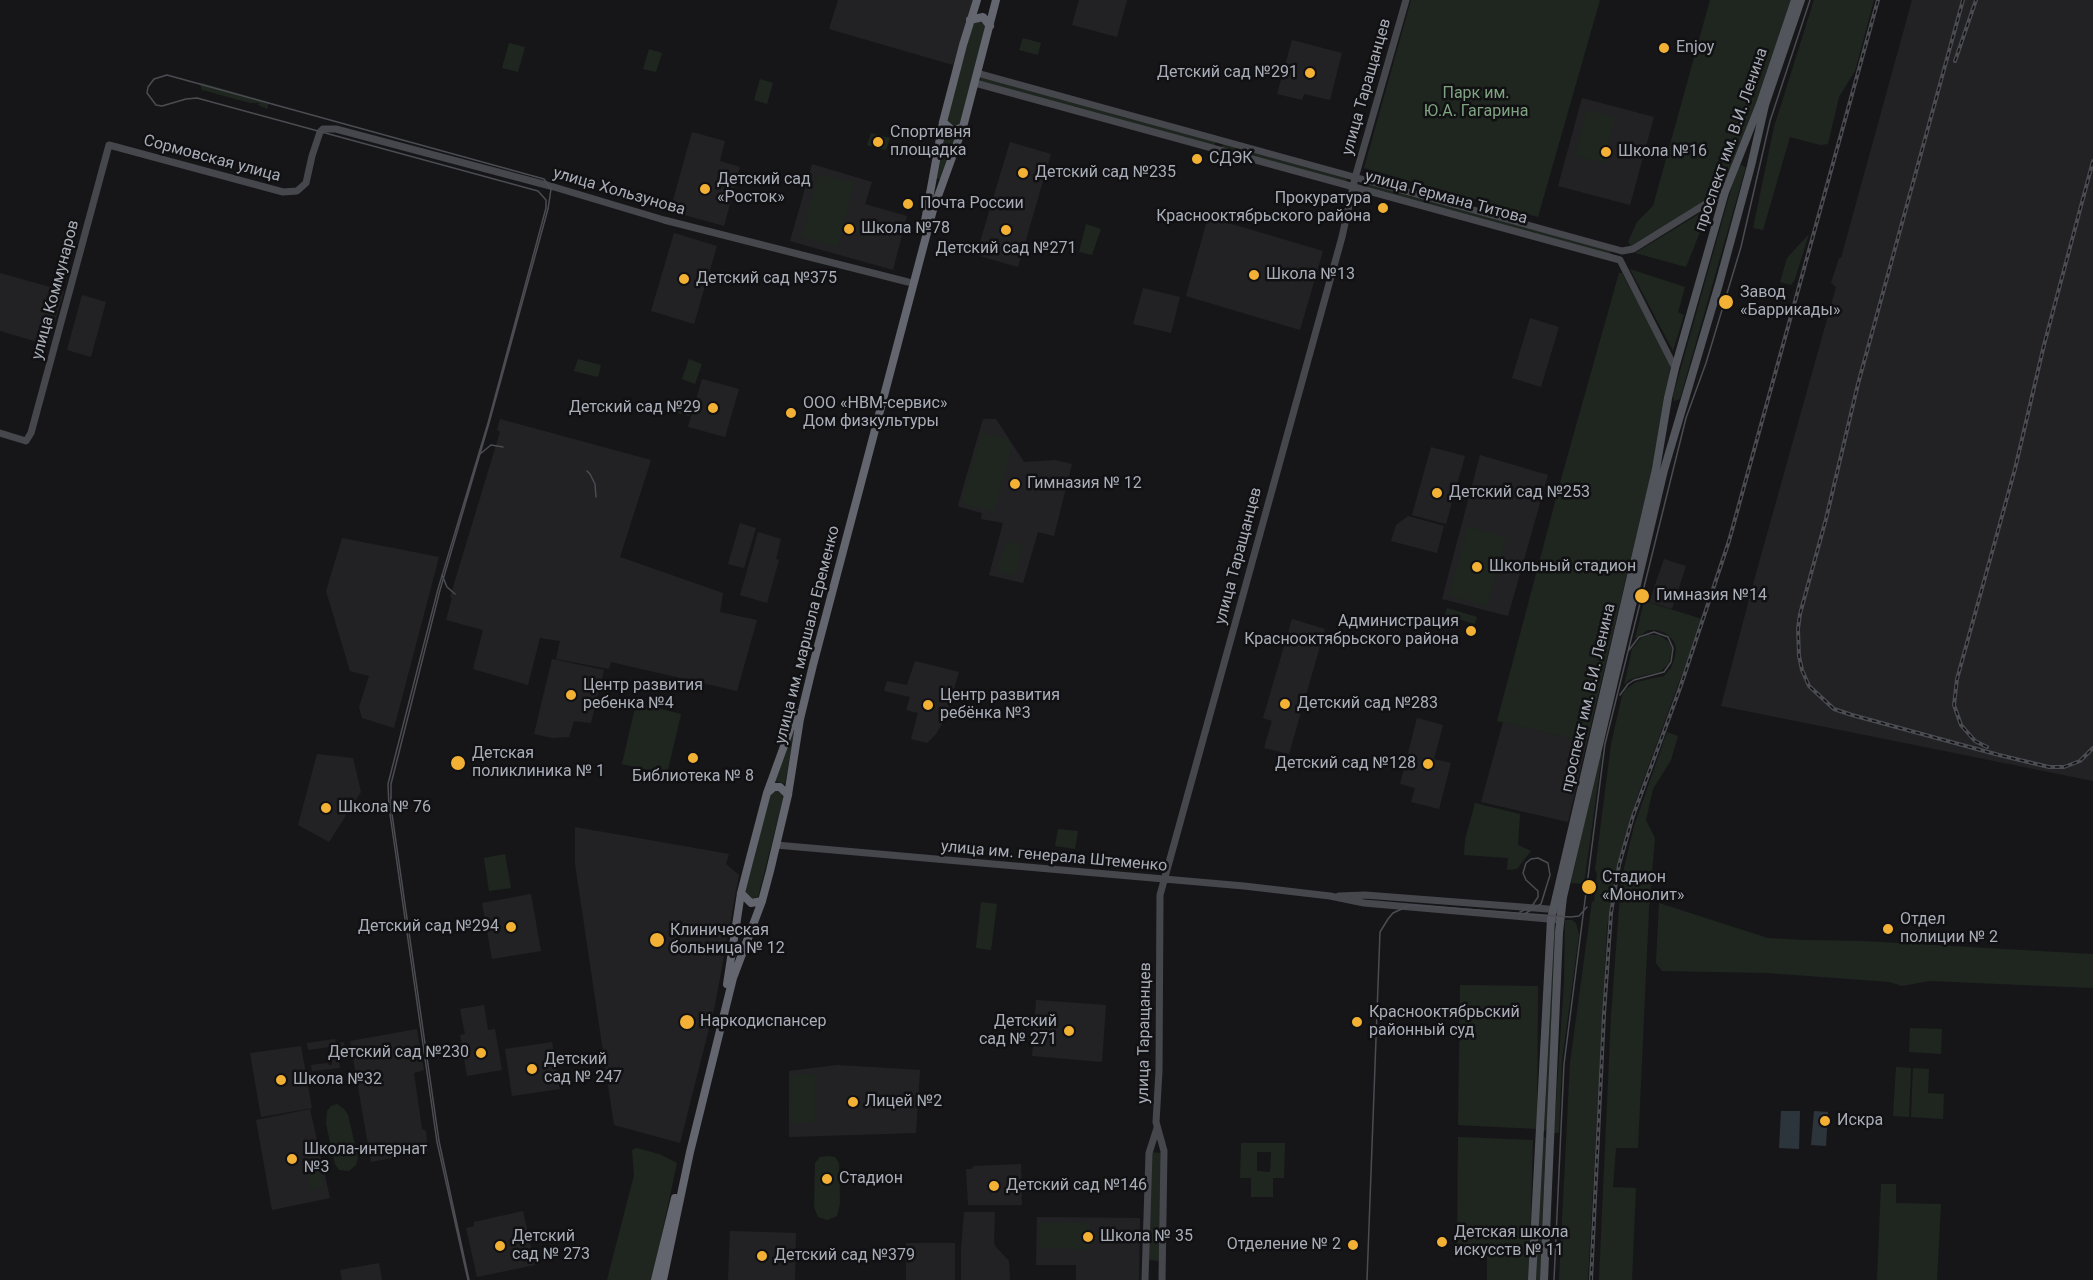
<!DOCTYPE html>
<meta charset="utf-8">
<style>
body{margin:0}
canvas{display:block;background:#161618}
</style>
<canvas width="2093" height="1280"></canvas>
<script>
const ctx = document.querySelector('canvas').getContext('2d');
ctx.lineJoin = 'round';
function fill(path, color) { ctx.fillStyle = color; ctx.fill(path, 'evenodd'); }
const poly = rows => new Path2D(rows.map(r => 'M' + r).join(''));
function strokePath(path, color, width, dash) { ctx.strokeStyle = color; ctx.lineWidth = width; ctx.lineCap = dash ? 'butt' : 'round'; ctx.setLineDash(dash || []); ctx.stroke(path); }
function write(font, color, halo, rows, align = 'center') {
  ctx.font = font + ' Roboto,sans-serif'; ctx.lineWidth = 5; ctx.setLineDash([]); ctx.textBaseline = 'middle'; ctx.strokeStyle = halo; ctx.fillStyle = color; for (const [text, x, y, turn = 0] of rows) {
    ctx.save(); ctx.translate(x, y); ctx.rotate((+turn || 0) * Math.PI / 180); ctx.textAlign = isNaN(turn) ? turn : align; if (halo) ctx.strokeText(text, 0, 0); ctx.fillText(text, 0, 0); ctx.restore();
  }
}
const built = poly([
 [838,0,973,0,953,65,829,29],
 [1079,0,1127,0,1117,37,1072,25],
 [1912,0,2093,0,2093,781,1721,706,1752,588,1836,287,1831,283,1839,258,1841,258],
 [1292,40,1342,53,1330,100,1304,94,1302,100,1277,94],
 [1582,98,1654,117,1630,205,1558,186],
 [692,132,725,141,720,161,740,167,724,226,670,211],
 [1010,142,1051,154,1018,267,976,255],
 [812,164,872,182,865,204,907,216,893,270,790,241],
 [1208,217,1323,251,1300,330,1186,296],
 [674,233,717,246,694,324,651,311],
 [0,273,64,291,48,345,0,331],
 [1143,288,1180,297,1171,333,1133,324],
 [82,295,106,302,91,357,67,350],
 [1530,318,1559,327,1541,387,1512,378],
 [702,379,739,389,725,437,688,427],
 [500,419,651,460,620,557,723,593,720,612,757,620,737,691,611,662,609,669,556,659,560,641,540,638,528,685,473,669,483,630,446,620,452,598,450,597,500,432,497,430],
 [983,419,996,419,1024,462,1055,460,1072,464,1054,536,1038,532,1023,583,989,575,1003,523,981,519,982,513,960,507,958,505],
 [1431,447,1465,456,1446,524,1412,515],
 [1480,455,1548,475,1508,616,1442,599],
 [1408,516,1444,526,1437,553,1391,541,1396,525],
 [740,523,756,528,744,568,728,564],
 [758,532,781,539,776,559,779,560,767,603,740,595],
 [342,538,439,557,394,728,362,718,359,707,369,676,350,671,326,591],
 [1664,559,1686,566,1672,609,1649,602],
 [1292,619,1325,629,1289,754,1264,748,1272,721,1263,718],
 [552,659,604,670,591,723,574,721,569,737,552,738,534,734],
 [915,661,959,672,945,719,936,734,927,743,911,739,918,713,906,710,910,697,884,691,887,681,907,685],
 [1417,718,1443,725,1434,759,1451,763,1439,809,1411,802,1415,788,1400,784],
 [1503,722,1587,742,1568,822,1481,802],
 [317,754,353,758,361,792,329,842,298,825],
 [575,827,729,854,726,864,739,875,715,1005,680,1143,614,1125,575,864],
 [531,894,541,951,492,959,482,903],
 [1036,1000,1106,1005,1102,1062,1032,1056],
 [484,1005,488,1030,495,1029,502,1070,467,1076,460,1035,465,1034,460,1009],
 [417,1029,424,1070,414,1073,422,1129,426,1131,428,1151,371,1162,350,1041],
 [335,1039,336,1043,344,1042,345,1050,337,1052,340,1068,312,1071,311,1065,328,1063,329,1065,332,1065,330,1047,308,1050,307,1043],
 [552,1042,560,1089,512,1096,505,1049],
 [301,1046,312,1108,261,1117,250,1053],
 [837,1065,920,1070,916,1133,789,1137,789,1071],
 [310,1109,330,1198,272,1210,256,1120],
 [1021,1164,1022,1205,968,1205,966,1169,972,1169,973,1166],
 [523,1211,535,1265,477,1277,466,1228,474,1226,474,1222],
 [964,1212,995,1212,994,1242,995,1246,1009,1261,1010,1280,961,1280,961,1250],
 [1037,1217,1140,1218,1139,1280,1076,1280,1076,1265,1036,1265],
 [730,1231,796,1233,795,1280,728,1280],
 [906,1243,955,1243,955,1280,906,1280],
 [379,1263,382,1280,342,1280,340,1270]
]);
const green = poly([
 [1411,0,1600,0,1538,217,1364,168],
 [1710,0,1792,0,1758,105,1727,177,1713,197,1631,246,1628,242,1637,222,1653,206],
 [1814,0,1874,0,1855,71,1839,97,1828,144,1820,145,1790,137,1763,230,1753,228,1774,127],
 [976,21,981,21,985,24,985,29,960,124,953,128,946,121,973,24],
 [1023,38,1041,43,1038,55,1019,50],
 [509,43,525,47,518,72,502,68],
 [649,49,662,53,656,72,643,69],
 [981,77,1216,141,1214,146,980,82],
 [760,79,773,83,767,104,754,100],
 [199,82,269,102,267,109,258,105,259,103,250,103,206,91,202,90],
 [1586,110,1615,117,1604,163,1575,156],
 [944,130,948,135,958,135,942,179,939,179,937,178],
 [871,133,890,138,886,150,867,145],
 [1223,144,1347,179,1346,183,1221,148],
 [1741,165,1745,167,1745,170,1680,399,1674,401,1673,396,1737,168],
 [818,174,854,183,838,247,802,237],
 [1366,184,1611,251,1610,255,1365,188],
 [1712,206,1703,231,1700,232,1686,267,1635,253],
 [1086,224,1101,229,1092,255,1079,252],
 [1809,234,1795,279,1791,285,1780,282,1787,258],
 [1630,269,1685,287,1678,312,1684,315,1673,351],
 [1619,273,1622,273,1671,364,1653,465,1587,742,1497,721,1563,472],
 [578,359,601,365,598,377,574,371],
 [689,359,702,364,695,384,682,379],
 [672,398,692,403,689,416,668,411],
 [982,433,1007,439,1012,446,994,512,961,503],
 [1468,527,1506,537,1487,606,1449,596],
 [1006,541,1023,546,1015,576,998,572],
 [1644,601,1702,619,1635,803,1616,871,1607,927,1588,1280,1559,1280,1570,1063,1592,901,1594,902,1597,873,1595,870,1611,744,1622,696,1625,690,1636,682,1664,676,1671,668,1675,657,1676,648,1673,640,1665,633,1657,630,1648,630,1635,639],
 [1447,608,1477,617,1475,624,1445,615],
 [1648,635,1659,635,1669,642,1672,648,1669,663,1660,672,1638,677,1629,680,1624,685,1632,649,1641,638],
 [636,703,681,714,667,774,622,764],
 [792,732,794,732,785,784,775,781],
 [1667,732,1678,736,1671,760,1653,789,1646,820,1655,838,1649,908,1638,1148,1616,1148,1613,1187,1636,1188,1632,1280,1599,1280,1611,1016,1621,881,1634,826],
 [1600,753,1602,754,1584,884,1571,883],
 [778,790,782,793,783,799,758,897,750,899,746,893,746,889,771,792],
 [1475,803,1520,814,1518,845,1531,851,1517,869,1507,870,1508,858,1464,855,1465,840],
 [1058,829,1078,831,1075,849,1055,846],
 [505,854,511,888,489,891,484,858],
 [981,902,997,904,991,950,976,948],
 [1659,903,1768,938,1804,940,1863,941,2093,954,2093,988,1929,981,1902,986,1890,982,1767,973,1662,971,1656,963],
 [1565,920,1572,920,1576,923,1579,935,1562,1060,1559,1133,1554,1133,1564,983],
 [1554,930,1555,932,1547,1129,1544,1131],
 [1460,985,1538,986,1537,1129,1458,1125],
 [1910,1028,1942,1029,1941,1054,1909,1052],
 [1896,1067,1911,1068,1909,1117,1893,1116],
 [1913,1068,1929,1069,1928,1093,1944,1094,1943,1119,1911,1117],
 [815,1074,816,1122,791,1123,790,1075],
 [337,1104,344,1109,348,1115,358,1158,356,1165,349,1171,339,1170,335,1164,326,1124,327,1111,331,1106],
 [1458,1137,1533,1140,1529,1280,1487,1280,1487,1248,1457,1248],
 [1544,1137,1546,1138,1540,1280,1536,1280,1542,1139],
 [1241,1143,1285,1143,1284,1178,1273,1178,1273,1197,1251,1197,1251,1178,1240,1178],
 [1257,1152,1271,1152,1270,1172,1257,1171],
 [637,1148,659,1154,677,1163,652,1280,607,1280,634,1175,632,1150],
 [1150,1152,1162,1153,1160,1261,1147,1260],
 [827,1156,835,1157,839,1163,840,1203,837,1216,827,1220,818,1217,814,1207,815,1163,820,1157],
 [318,1166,323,1187,310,1190,306,1168],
 [1881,1184,1896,1184,1896,1203,1941,1204,1937,1280,1877,1280],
 [1040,1222,1090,1223,1089,1249,1039,1248]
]);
const water = poly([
 [1781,1111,1800,1111,1799,1149,1779,1148],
 [1814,1111,1828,1112,1826,1146,1811,1145]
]);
const secondary = poly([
 [977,73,1622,251,1633,249,1725,192],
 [975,83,1620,260,1675,368],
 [0,433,26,441,31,433,109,145,283,192,297,191,306,183,312,156,320,132,323,129,336,129,554,187,664,220,908,282],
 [776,845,1244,886,1330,896,1364,903,1560,920],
 [1339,896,1365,895,1561,910],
 [1145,1280,1149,1153,1157,1128],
 [1162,1280,1164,1151,1156,1122,1159,1071,1160,895,1342,237,1355,178,1406,0]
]);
const primary = poly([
 [1532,1280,1551,919,1656,469,1668,398,1675,368,1725,192,1760,104,1795,0],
 [1544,1280,1559,932,1563,897,1664,470,1719,284,1751,166,1765,105,1801,0]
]);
const highway = poly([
 [970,20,983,17,990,26],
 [943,122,953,131,963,127],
 [925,221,943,122,963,45,977,0],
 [767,793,774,787,780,787,788,795],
 [741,893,751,903,762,901],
 [727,984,741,893,750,858,767,793,796,713],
 [655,1280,675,1198],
 [663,1280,690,1152,733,978,762,901,770,871,788,795,800,719,813,665,933,210,963,127,996,0]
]);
const tram = poly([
 [480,454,491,445,503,447],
 [587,471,590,474,595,484,596,497],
 [442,575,447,587,455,594],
 [1620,695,1628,684,1634,680,1664,672,1671,662,1673,648,1668,637,1654,632,1639,637,1629,650],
 [1520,912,1532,906,1538,897,1538,891,1526,880,1523,873,1526,863,1531,859,1538,858,1548,863,1550,875,1541,904,1526,913],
 [468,1280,437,1142,389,807,388,784,438,589,488,423,546,208,546,200,538,191,197,98,186,99,162,106,156,105,147,93,148,87,154,79,167,75,544,179,551,189,548,209,489,423,440,590,391,784,391,807,439,1141,469,1280],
 [1367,1280,1380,932,1388,919,1393,913,1410,905,1570,917,1579,916,1587,907],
 [1554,1280,1564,1064,1605,744,1686,418,1706,363,1741,247,1770,121,1810,0]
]);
const rail = poly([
 [1963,0,1858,384,1826,519,1800,614,1798,629,1799,656,1802,670,1809,686,1834,709,1852,715,1999,755,2049,767,2064,767,2080,761,2093,748],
 [1955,61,1976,0],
 [1987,747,1975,741,1961,725,1954,705,1957,679,2015,469,2044,345,2093,161],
 [1591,1280,1604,1014,1611,913,1619,865,1633,816,1680,688,1729,541,1878,0]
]);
const markers = [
 [1664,48,6,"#f2b134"],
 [1310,73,6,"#f2b134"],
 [878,142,6,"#f2b134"],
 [1606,152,6,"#f2b134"],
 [1197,159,6,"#f2b134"],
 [1023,173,6,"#f2b134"],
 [705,189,6,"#f2b134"],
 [908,204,6,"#f2b134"],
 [1383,208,6,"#f2b134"],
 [849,229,6,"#f2b134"],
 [1006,230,6,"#f2b134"],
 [1254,275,6,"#f2b134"],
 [684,279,6,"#f2b134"],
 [1726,302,8,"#f2b134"],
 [713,408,6,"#f2b134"],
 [791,413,6,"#f2b134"],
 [1015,484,6,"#f2b134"],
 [1437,493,6,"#f2b134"],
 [1477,567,6,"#f2b134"],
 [1642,596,8,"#f2b134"],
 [1471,631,6,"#f2b134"],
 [571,695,6,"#f2b134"],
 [1285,704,6,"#f2b134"],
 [928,705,6,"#f2b134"],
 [693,758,6,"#f2b134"],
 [458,763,8,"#f2b134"],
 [1428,764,6,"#f2b134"],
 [326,808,6,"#f2b134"],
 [1589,887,8,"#f2b134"],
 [511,927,6,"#f2b134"],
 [1888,929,6,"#f2b134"],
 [657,940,8,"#f2b134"],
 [687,1022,8,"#f2b134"],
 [1357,1022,6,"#f2b134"],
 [1069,1031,6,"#f2b134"],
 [481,1053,6,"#f2b134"],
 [532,1069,6,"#f2b134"],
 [281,1080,6,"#f2b134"],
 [853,1102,6,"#f2b134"],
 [1825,1121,6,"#f2b134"],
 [292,1159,6,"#f2b134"],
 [827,1179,6,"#f2b134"],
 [994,1186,6,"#f2b134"],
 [1088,1237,6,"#f2b134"],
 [1442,1242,6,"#f2b134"],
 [1353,1245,6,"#f2b134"],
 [500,1246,6,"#f2b134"],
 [762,1256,6,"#f2b134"]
];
const poiNames = [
 ["Enjoy",1676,48],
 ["Детский сад №291",1298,73,"right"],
 ["Спортивня",890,133],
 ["площадка",890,151],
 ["Школа №16",1618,152],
 ["СДЭК",1209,159],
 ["Детский сад №235",1035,173],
 ["Детский сад",717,180],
 ["«Росток»",717,198],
 ["Прокуратура",1371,199,"right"],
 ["Краснооктябрьского района",1371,217,"right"],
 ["Почта России",920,204],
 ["Школа №78",861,229],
 ["Детский сад №271",1006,249,"center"],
 ["Школа №13",1266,275],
 ["Детский сад №375",696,279],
 ["Завод",1740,293],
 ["«Баррикады»",1740,311],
 ["ООО «НВМ-сервис»",803,404],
 ["Дом физкультуры",803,422],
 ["Детский сад №29",701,408,"right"],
 ["Гимназия № 12",1027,484],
 ["Детский сад №253",1449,493],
 ["Школьный стадион",1489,567],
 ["Гимназия №14",1656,596],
 ["Администрация",1459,622,"right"],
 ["Краснооктябрьского района",1459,640,"right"],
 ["Центр развития",583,686],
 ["ребенка №4",583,704],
 ["Центр развития",940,696],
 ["ребёнка №3",940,714],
 ["Детский сад №283",1297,704],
 ["Детская",472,754],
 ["поликлиника № 1",472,772],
 ["Детский сад №128",1416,764,"right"],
 ["Библиотека № 8",693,777,"center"],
 ["Школа № 76",338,808],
 ["Стадион",1602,878],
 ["«Монолит»",1602,896],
 ["Отдел",1900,920],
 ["полиции № 2",1900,938],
 ["Детский сад №294",499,927,"right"],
 ["Клиническая",670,931],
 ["больница № 12",670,949],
 ["Краснооктябрьский",1369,1013],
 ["районный суд",1369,1031],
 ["Наркодиспансер",700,1022],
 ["Детский",1057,1022,"right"],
 ["сад № 271",1057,1040,"right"],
 ["Детский сад №230",469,1053,"right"],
 ["Детский",544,1060],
 ["сад № 247",544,1078],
 ["Школа №32",293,1080],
 ["Лицей №2",865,1102],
 ["Искра",1837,1121],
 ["Школа-интернат",304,1150],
 ["№3",304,1168],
 ["Стадион",839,1179],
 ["Детский сад №146",1006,1186],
 ["Детская школа",1454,1233],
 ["искусств № 11",1454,1251],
 ["Детский",512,1237],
 ["сад № 273",512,1255],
 ["Школа № 35",1100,1237],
 ["Отделение № 2",1341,1245,"right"],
 ["Детский сад №379",774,1256]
];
const streetNames = [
 ["улица Таращанцев",1367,87,-74],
 ["проспект им. В.И. Ленина",1732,140,-71],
 ["Сормовская улица",212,159,15],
 ["улица Хользунова",619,192,16],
 ["улица Германа Титова",1446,198,15],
 ["улица Коммунаров",56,290,-75],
 ["улица Таращанцев",1239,556,-75],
 ["улица им. маршала Еременко",808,635,-76],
 ["проспект им. В.И. Ленина",1589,698,-77],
 ["улица им. генерала Штеменко",1054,857,5],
 ["улица Таращанцев",1145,1033,-89]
];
const parkNames = [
 ["Парк им.",1476,94],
 ["Ю.А. Гагарина",1476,112]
];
fill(built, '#222225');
fill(green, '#1e261f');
fill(water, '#2c353c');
strokePath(secondary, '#45474d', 7);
strokePath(primary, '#53555c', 8);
strokePath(highway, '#63666e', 8);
strokePath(tram, '#4a4c52', 1.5);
strokePath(rail, '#4a4c52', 4);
strokePath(rail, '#111113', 1.5, [4.5]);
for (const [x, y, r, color] of markers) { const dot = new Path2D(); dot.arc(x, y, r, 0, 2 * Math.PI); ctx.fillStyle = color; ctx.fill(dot); strokePath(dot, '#111113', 2); }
write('16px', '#a8adb8', '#111113', poiNames, 'left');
write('16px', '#a8adb8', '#111113', streetNames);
write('16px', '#7fa381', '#111113', parkNames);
</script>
